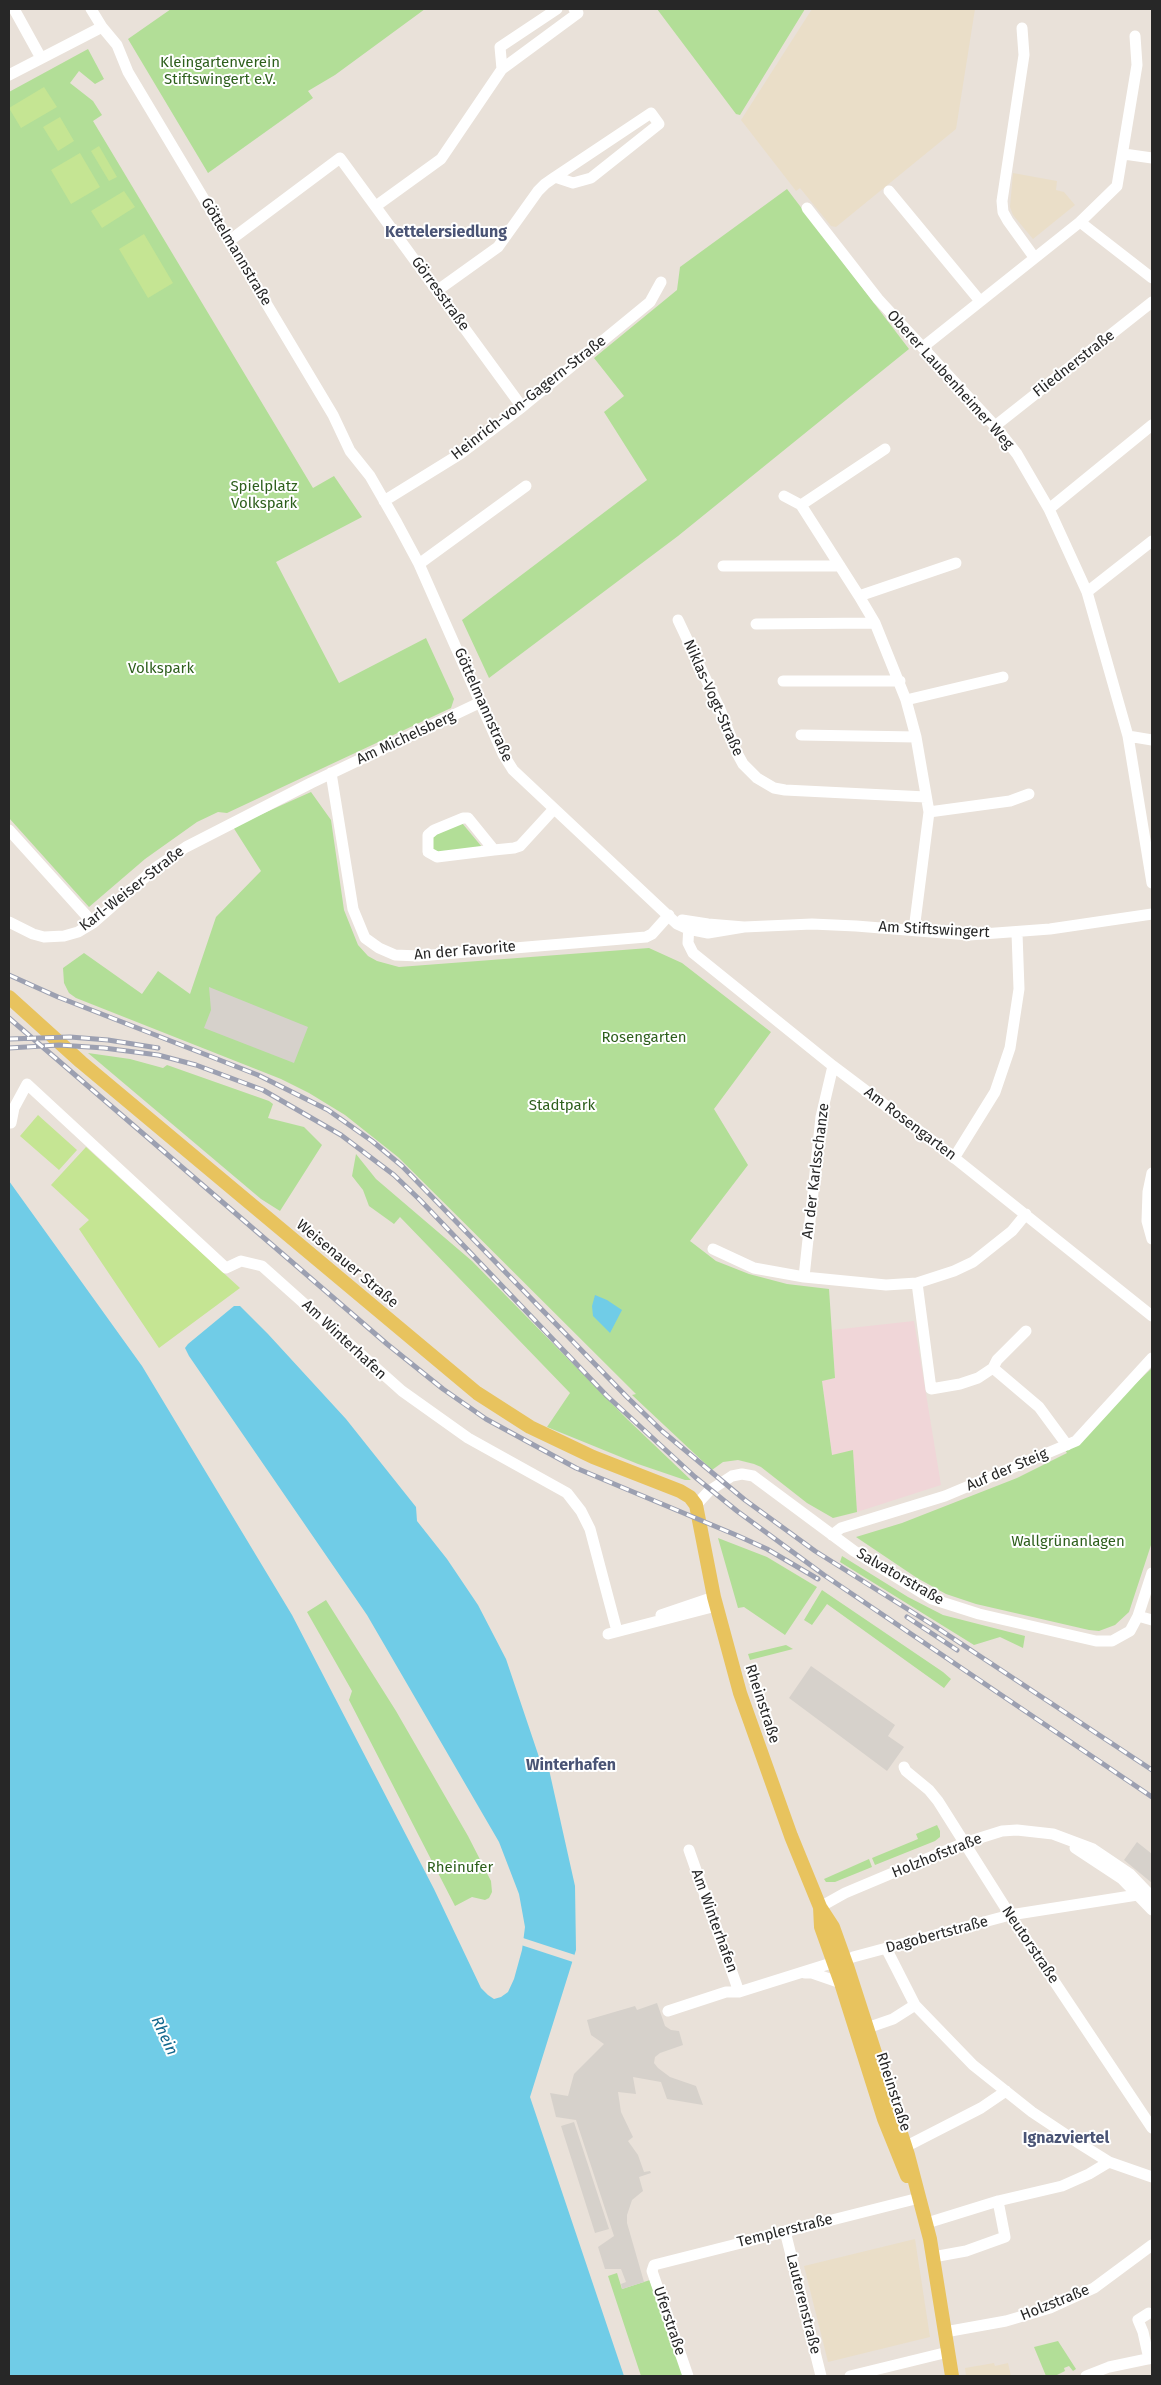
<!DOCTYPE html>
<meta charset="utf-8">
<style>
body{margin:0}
#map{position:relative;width:1161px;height:2385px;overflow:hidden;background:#e9e1d9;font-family:"Fira Sans",sans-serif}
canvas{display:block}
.frame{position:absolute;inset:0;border:10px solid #272727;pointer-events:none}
</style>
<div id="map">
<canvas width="1161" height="2385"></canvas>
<div class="frame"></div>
</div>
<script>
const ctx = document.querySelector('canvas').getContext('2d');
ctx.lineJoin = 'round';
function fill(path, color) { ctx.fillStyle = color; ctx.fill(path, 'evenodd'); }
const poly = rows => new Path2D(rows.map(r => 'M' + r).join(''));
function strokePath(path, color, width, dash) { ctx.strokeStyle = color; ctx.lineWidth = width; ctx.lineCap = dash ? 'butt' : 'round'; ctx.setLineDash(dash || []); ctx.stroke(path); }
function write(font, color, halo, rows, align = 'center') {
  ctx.font = font + ' "Fira Sans",sans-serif'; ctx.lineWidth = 4; ctx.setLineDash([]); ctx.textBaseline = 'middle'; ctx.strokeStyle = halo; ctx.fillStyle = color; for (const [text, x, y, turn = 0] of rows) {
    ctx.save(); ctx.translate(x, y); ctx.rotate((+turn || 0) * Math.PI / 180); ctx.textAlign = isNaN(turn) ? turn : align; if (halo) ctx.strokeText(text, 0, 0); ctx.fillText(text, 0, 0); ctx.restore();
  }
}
const education = poly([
 [812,9,975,9,956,129,836,227,831,226,800,188,796,191,741,120],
 [1013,173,1057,181,1056,190,1064,192,1075,205,1033,239,1013,215,1010,207],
 [915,2239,930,2337,828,2362,804,2266],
 [994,2363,995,2366,1008,2363,1011,2376,966,2376,965,2368]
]);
const medical = poly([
 [914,1321,941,1485,857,1512,853,1451,832,1455,822,1380,835,1378,832,1330]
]);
const green = poly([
 [171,9,425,9,335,75,308,91,313,98,208,173,128,39],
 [657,9,805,9,740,115,736,114],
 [88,49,104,79,95,84,79,71,70,83,93,101,102,115,93,121,313,488,334,476,362,517,276,562,339,683,426,638,454,699,451,708,227,813,218,812,197,822,145,859,89,907,9,818,9,92],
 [787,189,909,349,678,536,489,678,462,620,647,480,604,412,624,396,594,358,677,290,680,267],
 [311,792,331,820,344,910,358,945,368,956,377,961,399,967,649,948,682,963,771,1032,714,1109,748,1165,690,1241,716,1261,749,1274,787,1284,829,1289,835,1378,822,1381,832,1455,853,1450,857,1512,833,1518,807,1503,761,1467,754,1464,738,1460,723,1462,712,1470,632,1395,636,1394,398,1157,345,1115,309,1093,281,1079,76,998,69,993,64,983,63,968,84,953,142,994,158,971,190,994,216,917,261,871,233,827],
 [462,823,482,847,439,853,433,849,432,836],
 [88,1053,130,1059,163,1068,167,1065,269,1101,273,1104,268,1118,304,1127,322,1145,280,1211,261,1199],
 [356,1154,376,1179,472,1261,627,1419,691,1480,685,1480,638,1464,547,1427,570,1393,400,1217,394,1224,369,1206,363,1190,352,1176],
 [1152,1368,1152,1542,1129,1612,1115,1625,1099,1631,1089,1630,976,1604,946,1594,917,1578,856,1537,902,1523,1017,1478,1067,1453,1065,1450],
 [718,1538,767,1557,817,1587,785,1635,744,1607,738,1608],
 [842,1556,908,1597,943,1615,1025,1636,1023,1648,1000,1637,974,1645,840,1562],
 [822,1590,943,1672,951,1679,944,1688,827,1604,812,1625,804,1620],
 [326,1600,396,1711,468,1836,491,1881,492,1892,489,1898,485,1900,472,1897,455,1906,349,1700,352,1691,307,1612],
 [786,1645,793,1649,750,1660,748,1654],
 [937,1825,940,1831,940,1837,935,1841,875,1865,872,1858,918,1839,916,1834],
 [869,1859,872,1867,835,1882,826,1882,824,1879],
 [617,2273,622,2289,650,2280,683,2376,641,2376,608,2276],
 [1058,2341,1076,2369,1073,2371,1069,2366,1064,2368,1065,2371,1055,2376,1046,2376,1034,2347]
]);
const pitch = poly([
 [44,87,57,107,21,128,9,108],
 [60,117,74,141,58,151,43,127],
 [99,146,117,177,109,181,91,151],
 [80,153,100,187,71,204,51,170],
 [124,191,135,207,102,228,91,211],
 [144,234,173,283,148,298,119,249],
 [38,1115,77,1150,59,1170,20,1136],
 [86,1147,240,1288,159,1348,79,1229,89,1220,51,1185]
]);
const plaza = poly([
 [209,987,308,1027,294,1063,204,1028,211,1010],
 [811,1666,895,1725,888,1736,904,1747,887,1771,789,1698],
 [1137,1842,1152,1854,1152,1883,1124,1860],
 [657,2003,665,2026,671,2030,679,2031,683,2045,660,2053,655,2057,654,2063,658,2068,670,2077,696,2086,703,2105,667,2099,661,2082,633,2077,636,2094,618,2092,621,2112,633,2137,628,2141,638,2155,644,2172,650,2171,651,2173,639,2177,643,2191,632,2200,627,2215,627,2223,644,2282,622,2289,621,2284,626,2282,621,2269,605,2269,598,2247,614,2236,576,2120,556,2117,550,2093,568,2096,574,2074,604,2044,591,2035,587,2020,635,2006,637,2010],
 [574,2122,609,2229,595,2233,561,2126]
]);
const water = poly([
 [9,1181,142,1366,292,1615,434,1889,481,1988,488,1995,494,1999,501,1997,508,1992,514,1979,522,1950,525,1927,519,1894,499,1842,367,1615,189,1356,185,1348,188,1344,234,1306,240,1306,268,1334,346,1419,416,1507,417,1521,447,1559,478,1605,506,1659,541,1763,548,1765,575,1886,576,1950,530,2097,624,2376,9,2376],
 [595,1295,607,1300,622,1310,610,1333,593,1316,592,1306]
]);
const pier = poly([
 [523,1938,575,1955,573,1962,521,1945]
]);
const minor = poly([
 [14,9,41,58],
 [91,9,102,27,117,45,128,72,333,415,350,451,370,476,397,523,419,564,503,754,513,770,677,924,688,929,708,933,744,927],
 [1022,28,1024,55,1002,201,1003,212,1008,221,1034,257],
 [502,69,500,47,557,9],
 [9,75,102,27],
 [1124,154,1152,158],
 [889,191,980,301],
 [376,206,441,159,502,69,578,13,574,9],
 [807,208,878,299,995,426,1017,454,1049,509,1087,592,1128,736,1152,883],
 [1080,222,1152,278],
 [229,241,340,158,522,407],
 [438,290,498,247,538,191,545,184,555,177,573,183,591,178,659,124,651,113,555,177],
 [923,347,1080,222,1117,186,1137,65,1135,36],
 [995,426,1152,302],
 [784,496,801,505,859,596,875,623,906,700,916,737,929,812,914,930],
 [384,501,460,454,522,407,650,302,661,282],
 [801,505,885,449],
 [1049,509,1152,425],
 [419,564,526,486],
 [723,566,840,566],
 [1087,592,1152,541],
 [859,596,956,563],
 [678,620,720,709,737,753,743,764,757,778,774,788,785,790,926,797],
 [756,624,875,623],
 [783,681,900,681],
 [906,700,1003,677],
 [801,735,916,737],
 [1128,736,1152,740],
 [331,773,353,909,365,938,379,948,395,955,419,956,646,937,652,934,669,915],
 [929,812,1010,801,1029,794],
 [9,830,93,923],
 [494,850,437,857,428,852,428,835,434,830,463,818,468,818,494,850,514,848,520,846,553,810],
 [682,920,708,924,744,927,812,924,856,926,969,935,1050,929,1152,914],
 [9,922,33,934,44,937,64,936,78,932,93,923,158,866,186,847,311,783,481,702],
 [689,924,688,943,693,953,833,1066,947,1152,1152,1316],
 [11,1123,14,1108,27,1084,226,1268,241,1261,262,1266,402,1391,468,1438,567,1493,581,1511,590,1529,617,1631],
 [954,1158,995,1092,1010,1048,1019,989,1017,933],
 [1152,1173,1148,1192,1147,1221,1152,1239],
 [713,1249,754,1268,804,1277,886,1285,917,1283,954,1271,973,1262,1012,1231,1026,1214],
 [804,1277,821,1117,833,1066],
 [917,1283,931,1389,960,1384,978,1378,993,1368,1039,1407,1067,1445],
 [993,1368,997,1360,1026,1331],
 [696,1505,709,1491,732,1476,742,1474,753,1476,854,1551,932,1599,979,1614,1096,1641,1112,1641,1130,1631,1138,1616,1152,1573],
 [832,1535,841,1528,945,1496,1076,1441,1152,1358],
 [661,1615,714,1597],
 [1138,1616,1152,1620],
 [608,1634,716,1606],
 [904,1767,906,1771,929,1790,938,1801,1010,1915,1152,2128],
 [1075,1848,1122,1879,1152,1910],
 [689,1850,739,1992],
 [820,1907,845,1893,964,1843,1002,1831,1017,1830,1053,1834,1093,1849,1130,1874,1152,1897],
 [886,1948,915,2005,973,2065,1032,2112,1077,2142,1109,2162,1152,2177],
 [853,1957,1010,1915,1150,1893],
 [805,1973,812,1973,841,1983],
 [668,2011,726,1992,739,1992,841,1960],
 [867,2028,893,2019,915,2005],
 [905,2147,981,2108,1006,2091],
 [927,2223,998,2201,1062,2186,1089,2174,1109,2162],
 [785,2231,821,2376],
 [933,2257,966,2251,1005,2237,998,2201],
 [945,2332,1006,2321,1050,2308,1094,2288,1152,2245],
 [1149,2359,1143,2332,1138,2320,1149,2313],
 [688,2376,652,2271,654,2265,919,2198],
 [850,2376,948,2352],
 [1086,2376,1109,2367,1152,2358]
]);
const major = poly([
 [9,997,81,1062,477,1393,530,1427,593,1457,680,1491,690,1497,696,1505,714,1597,740,1693,791,1836,820,1907,833,1927,847,1966,908,2155,930,2239,952,2376],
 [820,1907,821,1927,841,1983,884,2119,907,2176]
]);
const rail = poly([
 [9,975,58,997,258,1075,328,1110,372,1141,402,1166,627,1397,662,1431,745,1500,815,1551,936,1627,1152,1770],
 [9,1018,387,1344,443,1389,486,1419,576,1468,736,1535,767,1549,818,1579],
 [9,1039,70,1037,108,1040,158,1048],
 [9,1048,59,1045,104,1048,158,1055,196,1065,263,1090,341,1135,394,1175,420,1200,607,1396,695,1477,737,1511,824,1575,1152,1797],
 [907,1617,957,1650]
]);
const parkNames = [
 ["Kleingartenverein",220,63],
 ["Stiftswingert e.V.",220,80],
 ["Spielplatz",264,487],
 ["Volkspark",264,504],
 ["Volkspark",161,669],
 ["Rosengarten",644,1038],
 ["Stadtpark",562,1106],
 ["Wallgrünanlagen",1068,1542],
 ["Rheinufer",460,1868]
];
const streetNames = [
 ["Göttelmannstraße",236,252,59],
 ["Görresstraße",440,294,54],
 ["Fliednerstraße",1074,364,-38],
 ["Oberer Laubenheimer Weg",950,380,48],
 ["Heinrich-von-Gagern-Straße",529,398,-38],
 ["Niklas-Vogt-Straße",713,698,66],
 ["Göttelmannstraße",483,705,66],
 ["Am Michelsberg",406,738,-25],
 ["Karl-Weiser-Straße",132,889,-38],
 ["Am Stiftswingert",934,930,3],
 ["An der Favorite",465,951,-5],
 ["Am Rosengarten",910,1124,37],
 ["An der Karlsschanze",816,1171,-83],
 ["Weisenauer Straße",347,1264,40],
 ["Am Winterhafen",344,1340,43],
 ["Auf der Steig",1007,1470,-23],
 ["Salvatorstraße",900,1577,30],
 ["Rheinstraße",762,1704,72],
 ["Holzhofstraße",937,1856,-22],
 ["Am Winterhafen",714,1921,70],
 ["Dagobertstraße",937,1935,-15],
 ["Neutorstraße",1030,1945,56],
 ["Rheinstraße",893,2092,72],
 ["Templerstraße",785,2231,-14],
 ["Holzstraße",1055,2303,-22],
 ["Lauterenstraße",803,2304,76],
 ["Uferstraße",669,2321,71]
];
const neighbourhoodNames = [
 ["Kettelersiedlung",446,233],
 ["Winterhafen",571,1766],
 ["Ignazviertel",1066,2139]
];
const waterNames = [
 ["Rhein",164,2036,65]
];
fill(education, '#eadec8');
fill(medical, '#f0d6d8');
fill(green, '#b2de97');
fill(pitch, '#c5e593');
fill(plaza, '#d6d1cb');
fill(water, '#70cce7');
fill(pier, '#e9e1d9');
strokePath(minor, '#fff', 11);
strokePath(major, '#e8c35e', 14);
strokePath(rail, '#9ca0b1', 5);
strokePath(rail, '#fff', 3, [9]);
write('15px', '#2d5f1c', '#fff', parkNames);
write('15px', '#272727', '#fff', streetNames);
write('bold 16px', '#4a5475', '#fff', neighbourhoodNames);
write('italic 16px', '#14698e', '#fff', waterNames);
</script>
